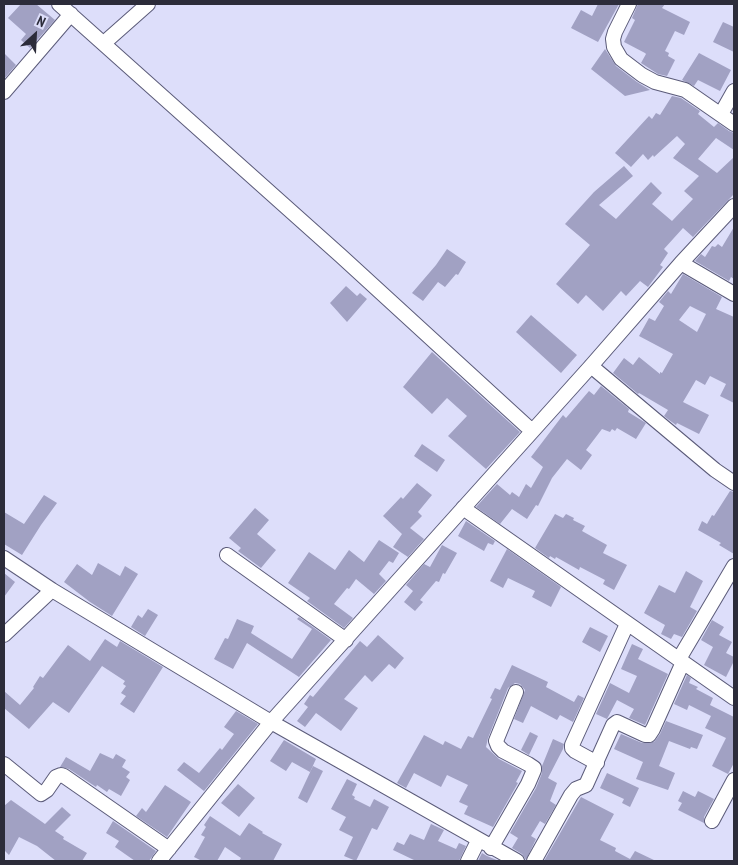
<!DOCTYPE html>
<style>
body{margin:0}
#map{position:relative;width:738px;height:865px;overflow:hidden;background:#dddefa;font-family:"PT Sans Narrow",sans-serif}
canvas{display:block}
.frame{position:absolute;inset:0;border:5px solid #2c2c3a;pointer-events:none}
.north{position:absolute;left:10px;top:10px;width:50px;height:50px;-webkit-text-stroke:4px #dddefa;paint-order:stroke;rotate:25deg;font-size:14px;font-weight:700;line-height:20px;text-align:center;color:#2c2c3a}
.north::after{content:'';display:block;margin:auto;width:18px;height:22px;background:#2c2c3a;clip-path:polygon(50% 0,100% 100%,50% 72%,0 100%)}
</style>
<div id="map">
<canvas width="738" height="865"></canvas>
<div class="frame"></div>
<div class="north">N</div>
</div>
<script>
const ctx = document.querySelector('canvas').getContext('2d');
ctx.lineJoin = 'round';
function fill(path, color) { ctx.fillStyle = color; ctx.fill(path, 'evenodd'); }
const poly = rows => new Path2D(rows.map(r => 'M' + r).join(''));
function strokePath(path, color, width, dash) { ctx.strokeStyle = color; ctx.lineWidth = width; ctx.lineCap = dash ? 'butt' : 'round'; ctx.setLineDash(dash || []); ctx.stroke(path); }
const building = poly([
 [21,4,36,4,55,20,30,48,21,40,26,34,8,18],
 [598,4,619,4,598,42,571,28,581,10,592,16],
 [638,4,665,4,662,8,690,22,684,35,675,31,665,51,669,53,668,56,675,60,667,76,658,74,641,63,646,54,645,53,624,42,635,20,632,18],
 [723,22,734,27,734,52,713,42],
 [605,49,616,66,637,82,650,90,625,96,591,69],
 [4,53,16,65,4,79],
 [699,53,731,70,720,91,698,80,694,86,682,80],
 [672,96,681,98,700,111,698,114,714,127,718,123,729,131,734,133,734,150,716,138,698,159,717,173,734,157,734,194,693,237,683,228,664,249,668,253,660,265,663,267,648,287,640,281,626,296,621,291,603,311,586,295,578,304,556,284,590,245,565,224,594,192,624,166,633,176,599,205,616,219,651,182,662,193,652,204,672,221,693,199,684,191,699,176,673,158,685,144,677,136,654,157,653,155,648,160,643,154,631,167,615,153,649,116,652,119,656,113,660,115],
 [734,227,734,279,731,277,729,281,695,261,701,254,705,257,712,246,715,247,718,244,722,247],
 [447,249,466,262,458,275,456,274,445,287,438,282,423,301,412,293,436,265],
 [683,274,722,297,716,309,734,317,734,403,720,396,726,384,710,376,705,385,696,380,683,402,709,415,699,434,677,423,676,425,669,420,664,416,668,410,639,393,638,394,613,373,624,358,633,365,639,357,660,374,660,372,662,373,673,354,639,336,649,318,655,321,664,306,659,302,668,291,671,294],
 [690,306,706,314,697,332,679,320],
 [346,286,357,296,360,293,367,299,347,322,330,303],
 [531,315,577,355,561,373,516,332],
 [432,352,520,432,486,469,448,436,467,416,447,398,432,414,403,387],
 [601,386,629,409,628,412,646,423,636,439,617,428,615,431,612,429,610,432,602,429,586,450,592,455,581,470,567,459,552,478,538,506,536,505,527,519,512,509,500,524,476,507,497,484,510,495,512,492,519,497,526,484,531,488,543,467,531,457,563,415,566,418,589,391,594,395],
 [422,444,445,460,437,472,414,456],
 [417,483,432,495,418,512,422,516,410,528,424,539,408,557,393,547,402,534,383,516,401,497,403,499],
 [730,491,734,492,734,554,719,545,721,543,698,530,702,521,707,524,712,515,714,516],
 [44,495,57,503,41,525,22,555,4,544,4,512,24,524],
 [255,508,269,520,257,534,276,550,261,568,238,551,241,548,229,538],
 [555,514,563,518,566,514,574,518,573,520,585,526,582,531,607,545,603,553,627,565,614,590,603,584,605,580,580,567,579,570,556,557,555,559,550,556,549,558,535,548],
 [466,521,495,541,493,545,488,543,484,551,458,536],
 [379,540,399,553,393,563,389,561,379,574,386,581,374,594,356,579,349,589,347,588,334,604,353,618,344,628,307,601,310,598,288,583,309,552,335,570,349,550,364,562],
 [442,545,457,553,445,574,443,573,439,582,436,581,420,600,423,602,415,611,404,602,413,591,406,585,424,564,430,567],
 [507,549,561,587,551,607,532,597,535,591,508,578,503,588,490,581],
 [98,563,120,576,125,566,138,574,112,616,90,602,64,582,77,564,92,575],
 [686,571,703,581,690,607,697,611,682,637,674,634,671,639,661,634,665,625,644,613,659,585,675,593],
 [4,573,15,582,4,597],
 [148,609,158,615,145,636,131,627,138,615,142,618],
 [299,617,331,640,299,677,247,643,233,669,214,659,225,638,228,639,237,619,254,626,251,633,292,659,312,629,297,619],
 [712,620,724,627,719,635,732,642,726,653,734,657,734,661,726,677,704,665,713,647,701,640],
 [590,627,608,636,600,652,582,642],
 [378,635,404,658,395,669,389,664,372,682,365,675,344,699,358,708,341,731,316,713,305,727,297,721,308,707,304,704,310,695,313,697,360,641,367,647],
 [105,639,117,647,120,641,163,667,134,713,120,704,126,696,121,693,126,686,123,684,125,681,102,666,69,713,53,702,29,729,4,708,4,691,20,705,34,688,33,687,40,676,43,678,68,645,90,661],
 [632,644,643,649,638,659,668,674,645,725,629,718,634,709,617,700,607,719,596,714,610,683,629,693,637,676,621,669],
 [512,665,548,682,546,687,574,702,578,695,584,698,573,722,560,715,557,720,531,706,523,723,514,719,525,690,520,684,515,683,508,688,488,738,486,747,499,759,522,771,516,782,518,783,493,827,464,814,468,806,459,802,468,785,447,775,441,787,414,773,406,788,397,783,424,735,443,745,445,741,461,749,468,736,473,738,492,699,490,698,495,688,500,690],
 [687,675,691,678,689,683,698,687,696,689,713,698,710,705,734,717,734,763,728,774,712,766,726,738,705,728,711,716,689,705,687,710,674,704],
 [236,711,258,724,204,791,177,770,184,762,199,773,220,748,222,750,234,734,224,727],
 [666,721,703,735,697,749,691,747,690,749,669,741,659,766,675,773,668,790,636,779,643,762,614,749,621,734,642,743,654,742,660,734],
 [530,732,538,736,529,755,521,750],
 [553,739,564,744,563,749,548,778,557,783,550,801,556,805,545,824,540,821,531,836,536,839,526,860,522,854,512,848,518,838,510,833,536,788,542,773,542,766],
 [284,740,316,759,310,772,292,762,286,771,270,761],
 [100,753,113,759,116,754,126,760,122,767,130,772,126,777,130,780,121,796,109,789,107,792,97,785,96,787,69,769,60,767,66,757,90,771],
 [313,766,323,771,307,803,298,798],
 [607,773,639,788,630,807,622,803,624,799,600,788],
 [347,779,357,784,352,795,355,797,354,799,370,807,374,799,389,807,377,830,372,828,356,861,344,856,353,837,339,830,346,817,331,809],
 [238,784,255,798,239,817,221,803],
 [165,785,191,802,167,837,136,816,142,808,146,812],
 [683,791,695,797,698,791,714,799,704,817,704,823,678,810,682,803,678,801],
 [581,797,614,814,600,840,616,848,615,851,630,859,635,851,656,861,544,861],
 [11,800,45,824,62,807,71,815,55,831,64,837,63,839,87,853,82,861,56,861,37,846,19,837,9,855,4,850,4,806],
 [210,816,240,836,249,823,263,832,262,833,282,844,273,861,239,861,241,858,225,847,217,861,202,861,194,857,205,837,201,835,206,827,204,825],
 [113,821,156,851,149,861,135,861,115,847,119,841,106,833],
 [431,824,444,830,438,841,456,849,459,843,466,846,459,861,416,861,393,850,397,842,404,845,410,834,424,840],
 [482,853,487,856,499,861,478,861]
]);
const minor = poly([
 [59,4,341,256,532,431],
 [629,4,615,32,613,39,614,47,621,59,642,75,655,82,685,90,734,124],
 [104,43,148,4],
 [4,92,71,14],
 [721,114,734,91],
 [681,263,734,294],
 [591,366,715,470,734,483],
 [463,508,734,698],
 [227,555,346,640],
 [4,558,52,590,271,722,517,861],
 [4,635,52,590],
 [679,659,734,566],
 [597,763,575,751,572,748,572,745,627,624],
 [4,764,41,794,47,790,56,777,61,775,64,776,169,849],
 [712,821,734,780],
 [491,848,528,784,534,770,534,768,528,764,503,751,498,746,496,741,516,692],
 [159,861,271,722,591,366,681,263,734,206],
 [468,861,478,841],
 [534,861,571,795,576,789,586,785,613,725,617,722,645,735,649,735,653,729,683,662]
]);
fill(building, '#a1a1c3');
strokePath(minor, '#5b5b79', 16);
strokePath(minor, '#fff', 14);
</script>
